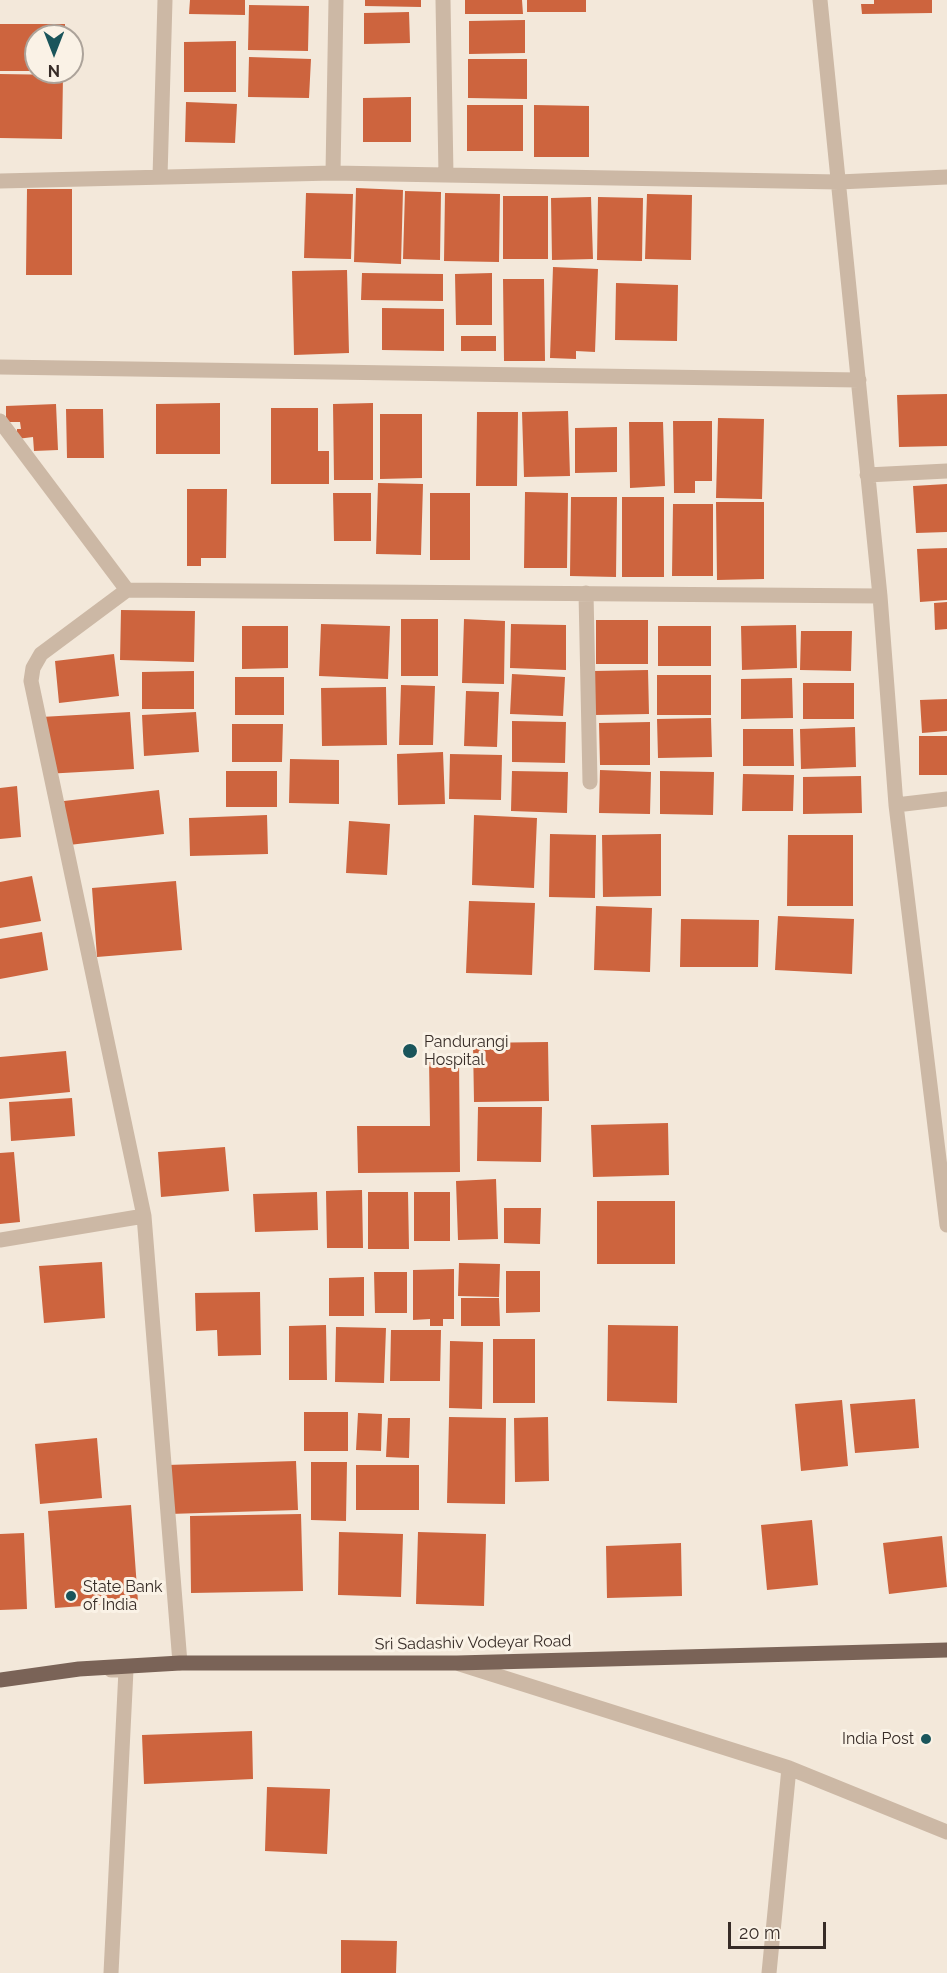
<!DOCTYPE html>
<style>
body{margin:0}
#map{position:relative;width:947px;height:1973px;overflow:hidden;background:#f3e8da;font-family:Raleway,sans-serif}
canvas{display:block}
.north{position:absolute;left:24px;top:24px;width:60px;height:60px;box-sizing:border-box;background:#faf2e6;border:2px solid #aca39a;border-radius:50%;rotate:180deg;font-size:16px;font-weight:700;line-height:24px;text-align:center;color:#372c27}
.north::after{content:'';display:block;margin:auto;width:21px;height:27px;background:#1a555b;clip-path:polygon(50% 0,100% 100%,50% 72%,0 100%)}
.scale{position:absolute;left:728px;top:1922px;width:98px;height:27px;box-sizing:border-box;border:3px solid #372c27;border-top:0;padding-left:8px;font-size:18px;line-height:21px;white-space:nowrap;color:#372c27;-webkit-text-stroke:4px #faf2e6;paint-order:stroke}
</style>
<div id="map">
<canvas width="947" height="1973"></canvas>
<div class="north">N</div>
<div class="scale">20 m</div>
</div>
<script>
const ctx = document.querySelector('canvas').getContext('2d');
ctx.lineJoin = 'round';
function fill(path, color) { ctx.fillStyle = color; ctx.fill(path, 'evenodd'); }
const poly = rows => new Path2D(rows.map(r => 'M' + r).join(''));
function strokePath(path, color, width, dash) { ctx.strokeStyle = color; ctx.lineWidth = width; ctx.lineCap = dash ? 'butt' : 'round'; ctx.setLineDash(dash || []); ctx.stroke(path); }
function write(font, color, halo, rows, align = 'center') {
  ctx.font = font + ' Raleway,sans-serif'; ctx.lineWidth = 6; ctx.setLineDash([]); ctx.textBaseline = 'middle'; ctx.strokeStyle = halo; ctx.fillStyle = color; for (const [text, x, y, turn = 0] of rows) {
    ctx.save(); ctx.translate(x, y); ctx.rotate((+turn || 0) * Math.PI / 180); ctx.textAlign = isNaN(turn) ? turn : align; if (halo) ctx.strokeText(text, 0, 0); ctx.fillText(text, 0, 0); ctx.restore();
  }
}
const building = poly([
 [190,0,245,0,245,15,189,14],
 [365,0,421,0,421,7,365,6],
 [465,0,522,0,523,14,465,14],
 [527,0,586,0,586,12,527,12],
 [874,0,932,0,932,13,862,14,861,4,874,4],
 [249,5,309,6,308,51,248,50],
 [409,12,410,43,364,44,364,13],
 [525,20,525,53,469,54,469,21],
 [0,24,65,24,65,36,36,36,36,71,0,71],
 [236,41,236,92,184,92,184,42],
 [249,57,311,59,309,98,248,97],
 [468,59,527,59,527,99,468,98],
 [0,74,63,75,62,139,0,138],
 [411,97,411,142,363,142,363,98],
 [186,102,237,104,235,143,185,142],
 [467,105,523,105,523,151,467,151],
 [534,105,589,106,589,157,534,157],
 [356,188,403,190,401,264,354,262],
 [27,189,72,189,72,275,26,275],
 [405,191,441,192,440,260,403,259],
 [306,193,353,194,351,259,304,258],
 [445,193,500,194,499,262,444,261],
 [647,194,692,195,691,260,645,259],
 [503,196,548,196,548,259,503,259],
 [591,197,593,259,552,260,551,198],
 [598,197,643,198,642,261,597,260],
 [553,267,598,269,595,352,576,351,576,359,550,358],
 [347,270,349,353,294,355,292,271],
 [362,273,443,274,443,301,361,300],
 [492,273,492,325,456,325,455,274],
 [503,279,544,279,545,361,504,361],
 [616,283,678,285,677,341,615,340],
 [382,308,444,309,444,351,382,350],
 [461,336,496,336,496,351,461,351],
 [947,394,947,446,899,447,897,395],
 [220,403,220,454,156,454,156,404],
 [373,403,373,480,334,480,333,404],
 [56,404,58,450,34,451,33,437,17,439,17,429,21,429,20,422,6,422,6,406],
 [271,408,318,408,318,451,329,451,329,484,271,484],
 [66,409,103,409,104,458,67,458],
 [568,411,570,476,524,477,522,412],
 [477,412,518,412,517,486,476,486],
 [380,414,422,414,422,478,380,479],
 [718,418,764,419,762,499,716,498],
 [673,421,712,421,712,481,695,481,695,493,674,493],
 [629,422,663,422,665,486,630,488],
 [617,427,617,472,575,473,575,428],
 [378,483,423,484,421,555,376,554],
 [947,484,947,532,916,533,913,486],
 [187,489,227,489,226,558,201,558,201,566,187,566],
 [525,492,568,493,567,568,524,568],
 [333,493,371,493,371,541,334,541],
 [430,493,470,493,470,560,430,560],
 [571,497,617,497,616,577,570,576],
 [622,497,664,497,664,577,622,577],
 [716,502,764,502,764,579,717,580],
 [673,504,713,504,713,576,672,576],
 [947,548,947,600,920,602,917,549],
 [947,602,947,629,935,630,934,603],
 [121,610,195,611,194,662,120,660],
 [401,619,438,619,438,676,401,676],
 [464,619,505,621,504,684,462,683],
 [596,620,648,620,648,664,596,664],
 [321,624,390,626,388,679,319,676],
 [511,624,566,625,566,670,510,668],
 [796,625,797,668,742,670,741,626],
 [242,626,288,626,288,668,242,669],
 [658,626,711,626,711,666,658,666],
 [801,631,852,631,851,671,800,670],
 [114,654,119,696,59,703,55,661],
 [648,670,649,714,595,715,594,671],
 [194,671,194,709,142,709,142,672],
 [512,674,565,677,563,716,510,714],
 [657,675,711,675,711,715,657,715],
 [235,677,284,677,284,715,235,715],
 [792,678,793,718,741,719,741,679],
 [803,683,854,683,854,719,803,719],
 [401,685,435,686,433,745,399,745],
 [386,687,387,745,322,746,321,688],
 [466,691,499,692,497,747,464,746],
 [947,699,947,731,922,733,920,700],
 [130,712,134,769,45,774,41,717],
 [196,712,199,752,144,756,142,715],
 [711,718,712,757,658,758,657,719],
 [512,721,566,722,565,763,512,762],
 [650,722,650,765,600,765,599,723],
 [232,724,283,724,282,762,232,762],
 [855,727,856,767,801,769,800,729],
 [743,729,793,729,794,766,743,766],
 [919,736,947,736,947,775,919,775],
 [443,752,445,804,398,805,397,754],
 [450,754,502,755,501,800,449,799],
 [290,759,339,760,339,804,289,803],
 [600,770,651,772,650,814,599,813],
 [226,771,277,771,277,807,226,807],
 [512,771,568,772,567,813,511,811],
 [660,771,714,772,713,815,660,814],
 [743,774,794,775,793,811,742,811],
 [861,776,862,813,803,814,803,777],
 [17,786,21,837,0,839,0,788],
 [159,790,164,834,69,845,64,801],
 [267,815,268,854,190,856,189,818],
 [474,815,537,818,534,888,472,885],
 [349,821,390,824,387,875,346,873],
 [550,834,596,835,595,898,549,897],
 [661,834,661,896,603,897,602,835],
 [788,835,853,835,853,906,787,906],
 [32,876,41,921,0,928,0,882],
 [176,881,182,950,97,957,92,888],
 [469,901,535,903,532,975,466,973],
 [596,906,652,908,650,972,594,970],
 [778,916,854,919,852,974,775,970],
 [681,919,759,920,758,967,680,967],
 [42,932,48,970,0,979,0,939],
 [548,1042,549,1101,474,1102,473,1043],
 [66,1051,70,1092,0,1099,0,1057],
 [429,1058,459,1058,460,1172,358,1173,357,1126,430,1126],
 [72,1098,75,1136,11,1141,9,1102],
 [478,1107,542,1107,541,1162,477,1161],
 [668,1123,669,1175,593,1177,591,1125],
 [225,1147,229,1191,161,1197,158,1152],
 [14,1152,20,1222,0,1224,0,1153],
 [496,1179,498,1239,458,1240,456,1181],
 [362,1190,363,1248,327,1248,326,1191],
 [317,1192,318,1230,255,1232,253,1194],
 [368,1192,408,1192,409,1249,368,1249],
 [414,1192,450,1192,450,1241,414,1241],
 [597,1201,675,1201,675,1264,597,1264],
 [504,1208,541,1208,540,1244,504,1243],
 [102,1262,105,1318,44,1323,39,1266],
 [459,1263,500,1264,499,1297,458,1296],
 [454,1269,454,1319,443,1319,443,1326,430,1326,430,1319,413,1320,413,1270],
 [506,1271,540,1271,540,1312,506,1313],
 [374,1272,407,1272,407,1313,375,1313],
 [364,1277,364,1316,329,1316,329,1278],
 [260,1292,261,1355,218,1356,217,1330,196,1331,195,1293],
 [461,1298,499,1298,500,1326,461,1326],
 [326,1325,327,1380,289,1380,289,1326],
 [608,1325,678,1326,677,1403,607,1401],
 [336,1327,386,1328,384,1383,335,1382],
 [391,1330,441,1330,440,1381,390,1381],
 [493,1339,535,1339,535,1403,493,1403],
 [450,1341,483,1342,482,1409,449,1408],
 [915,1399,919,1448,855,1453,850,1404],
 [842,1400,848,1466,801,1471,795,1404],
 [304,1412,348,1412,348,1451,304,1451],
 [358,1413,382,1414,381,1451,356,1450],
 [449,1417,506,1418,505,1504,447,1503],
 [548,1417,549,1481,515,1482,514,1418],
 [388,1418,410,1418,409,1458,386,1457],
 [97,1438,102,1498,40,1504,35,1444],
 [296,1461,298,1510,169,1514,167,1465],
 [311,1462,347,1462,346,1521,311,1520],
 [356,1465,419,1465,419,1510,356,1510],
 [131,1505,138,1602,55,1608,48,1511],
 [301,1514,303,1591,191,1593,190,1516],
 [812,1520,818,1585,767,1590,761,1525],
 [339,1532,403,1534,401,1597,338,1595],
 [418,1532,486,1534,484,1606,416,1604],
 [24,1533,27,1609,0,1610,0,1534],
 [942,1536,947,1587,889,1594,883,1543],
 [681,1543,682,1596,607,1598,606,1546],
 [252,1731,253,1779,144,1784,142,1735],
 [267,1787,330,1789,327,1854,265,1851],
 [341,1940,397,1941,396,1973,341,1973]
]);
const minor = poly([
 [443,0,446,175],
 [820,0,880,596,896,805,947,1225],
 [333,173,336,0],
 [160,177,165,0],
 [0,181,333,173,839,182,947,177],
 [0,367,859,380],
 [0,421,127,590],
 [867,475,947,471],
 [586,593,590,782],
 [896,805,947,799],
 [0,1240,144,1216],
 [180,1663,144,1216,31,681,33,668,41,654,127,590,880,596],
 [460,1664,789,1768,947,1832],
 [111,1670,126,1670,111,1973],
 [769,1973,789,1768]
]);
const major = poly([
 [0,1680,79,1669,180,1663,457,1663,947,1650]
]);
const markers = [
 [410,1051,8,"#1a555b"],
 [71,1596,6,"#1a555b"],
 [926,1739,6,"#1a555b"]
];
const poiNames = [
 ["Pandurangi",424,1042],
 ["Hospital",424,1060],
 ["State Bank",83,1587],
 ["of India",83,1605],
 ["India Post",914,1739,"right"]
];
const streetNames = [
 ["Sri Sadashiv Vodeyar Road",473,1643,-1]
];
fill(building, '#cd643e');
strokePath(minor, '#ccb8a5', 15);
strokePath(major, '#7a6357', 15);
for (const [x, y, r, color] of markers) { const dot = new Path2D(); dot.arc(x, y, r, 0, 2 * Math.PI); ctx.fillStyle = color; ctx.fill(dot); strokePath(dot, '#faf2e6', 2); }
write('16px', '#372c27', '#faf2e6', poiNames, 'left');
write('16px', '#372c27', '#faf2e6', streetNames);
</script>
